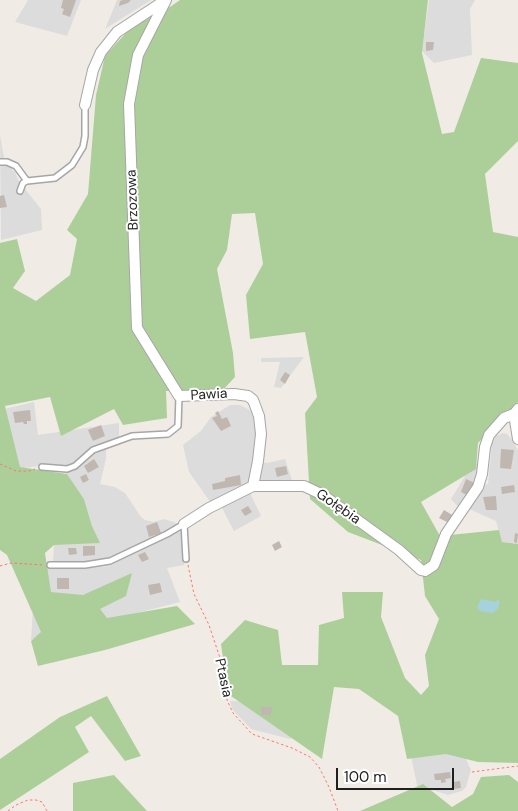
<!DOCTYPE html>
<meta charset="utf-8">
<style>
body{margin:0}
#map{position:relative;width:518px;height:811px;overflow:hidden;background:#f0ece5;font-family:"DM Sans",sans-serif}
canvas{display:block}
.scale{position:absolute;left:336px;top:768px;width:118px;height:22px;box-sizing:border-box;border:2px solid #1f1f1f;border-top:0;padding-left:6px;font-size:15px;line-height:18px;white-space:nowrap;color:#1f1f1f;-webkit-text-stroke:4px #fff;paint-order:stroke}
</style>
<div id="map">
<canvas width="518" height="811"></canvas>
<div class="scale">100 m</div>
</div>
<script>
const ctx = document.querySelector('canvas').getContext('2d');
ctx.lineJoin = 'round';
function fill(path, color) { ctx.fillStyle = color; ctx.fill(path, 'evenodd'); }
const poly = rows => new Path2D(rows.map(r => 'M' + r).join(''));
function strokePath(path, color, width, dash) { ctx.strokeStyle = color; ctx.lineWidth = width; ctx.lineCap = dash ? 'butt' : 'round'; ctx.setLineDash(dash || []); ctx.stroke(path); }
function write(font, color, halo, rows, align = 'center') {
  ctx.font = font + ' "DM Sans",sans-serif'; ctx.lineWidth = 4; ctx.setLineDash([]); ctx.textBaseline = 'middle'; ctx.strokeStyle = halo; ctx.fillStyle = color; for (const [text, x, y, turn = 0] of rows) {
    ctx.save(); ctx.translate(x, y); ctx.rotate((+turn || 0) * Math.PI / 180); ctx.textAlign = isNaN(turn) ? turn : align; if (halo) ctx.strokeText(text, 0, 0); ctx.fillText(text, 0, 0); ctx.restore();
  }
}
const residential = poly([
 [28,0,81,0,67,36,15,22],
 [117,0,151,0,105,29],
 [429,0,475,0,470,9,472,55,434,63,422,51],
 [0,135,5,163,15,172,18,180,41,209,42,230,1,240],
 [304,357,281,388,274,387,280,362,261,362,261,358],
 [34,402,38,435,119,423,119,438,89,449,72,466,68,467,39,466,17,469,0,410],
 [230,405,240,405,252,411,256,418,259,443,248,486,211,503,189,472,183,445,201,431,211,417],
 [503,433,507,434,514,442,518,451,518,544,502,542,496,521,469,509,483,485,488,484,492,443,496,436],
 [106,449,106,459,100,484,115,487,125,493,141,517,145,520,154,522,164,519,179,524,168,531,108,558,81,563,53,562,54,545,92,526,84,499,66,473,80,467,87,457],
 [285,459,293,483,258,482,261,462,267,463],
 [474,461,479,466,480,472,461,510,451,499],
 [250,493,261,516,234,531,221,506],
 [179,532,182,533,184,565,167,568,180,602,31,640,33,608,18,567,82,569,109,566],
 [230,701,313,702,303,729,290,739,251,729,232,709],
 [461,748,471,770,466,787,462,791,448,795,426,788,418,790,411,756]
]);
const forest = poly([
 [180,0,428,0,422,53,442,134,454,132,481,58,518,63,518,141,485,174,493,232,518,237,518,402,478,443,476,469,421,502,440,536,499,530,502,542,518,544,518,763,478,762,446,754,407,759,398,716,359,689,334,687,322,759,228,694,221,644,245,620,278,630,282,665,318,665,319,625,344,618,342,592,383,592,381,617,405,678,421,695,429,686,425,655,439,619,425,596,421,560,348,532,310,499,305,413,317,397,305,332,250,339,246,295,263,264,255,213,232,214,227,250,217,269,233,353,235,377,222,391,166,391,167,418,123,425,114,409,61,436,50,397,5,406,20,467,67,474,84,499,92,526,100,543,54,545,45,553,51,592,83,595,132,573,126,596,100,609,107,618,177,606,195,624,105,650,38,666,31,641,41,632,7,555,0,550,0,243,17,239,25,271,13,288,36,301,70,275,77,239,67,230,88,194,96,95,105,56,133,25,159,8,170,7],
 [107,696,141,756,125,761,91,716,75,727,89,752,0,810,0,759,60,717],
 [114,775,147,811,73,811,73,783],
 [509,775,518,782,518,811,360,811,423,784,452,807,473,794,481,777]
]);
const water = poly([
 [481,599,495,602,498,600,500,603,497,609,493,613,480,611,477,608]
]);
const building = poly([
 [63,0,76,0,70,17,62,14,64,9,61,8],
 [123,0,131,0,128,3,119,6,120,1],
 [426,42,434,42,433,50,426,51],
 [4,195,7,207,0,208,0,196],
 [285,372,290,375,285,384,280,380],
 [30,410,31,421,27,421,27,424,24,424,23,422,15,423,13,412],
 [218,411,222,419,227,417,231,426,221,431,212,418,217,416,215,413],
 [101,425,105,436,93,441,88,430],
 [501,449,514,450,511,469,500,468],
 [94,459,99,467,88,473,84,466],
 [286,466,288,474,277,477,275,468],
 [86,474,89,480,83,483,80,477],
 [240,475,241,485,213,490,212,484,225,481,225,478],
 [466,479,475,483,469,496,461,492],
 [514,485,515,492,502,494,501,487],
 [496,496,497,510,486,510,483,497],
 [248,506,252,512,245,516,241,510],
 [444,510,454,516,449,523,439,518],
 [157,522,161,533,149,537,146,526],
 [515,533,518,534,517,543,514,542],
 [279,541,282,547,275,551,272,545],
 [83,546,95,546,95,555,83,556],
 [68,548,76,548,77,554,69,555],
 [145,552,149,559,142,562,138,555],
 [57,578,69,578,69,589,57,589],
 [160,583,162,592,150,595,148,585],
 [261,707,272,707,271,715,261,715],
 [450,772,451,778,445,779,446,782,441,783,441,780,435,780,434,774],
 [460,781,461,788,453,789,453,782]
]);
const path = poly([
 [0,464,16,471,29,471,35,469],
 [188,565,194,594,209,625,223,667,227,700,233,713,252,734,292,748,310,757,319,767,329,787,338,811],
 [0,566,11,563,44,565],
 [472,772,518,766],
 [8,811,16,805,28,800,36,800,42,802,47,811]
]);
const service = poly([
 [0,162,7,162,16,166,27,181],
 [27,181,55,178,72,165,83,147,85,136,85,105],
 [20,191,23,183,27,181],
 [42,467,67,469,75,466,93,450,132,436,168,434,178,426,179,396],
 [50,565,85,565,110,561,167,534,184,524,186,559]
]);
const minor = poly([
 [166,0,138,55,129,104,137,328,179,396,234,394,248,396,253,400,259,416,261,434,258,461,253,486],
 [85,105,93,70,101,52,117,32,164,1],
 [514,414,518,439],
 [184,524,209,508,253,486,304,486,323,495,399,550,421,570,425,571,434,565,446,534,478,487,482,474,485,447,489,435,504,418,514,414,518,409]
]);
const streetNames = [
 ["Brzozowa",133,200,-92],
 ["Pawia",209,395,-3],
 ["Gołębia",338,507,35],
 ["Ptasia",223,678,78]
];
fill(residential, '#dddcdc');
fill(forest, '#accf9a');
fill(water, '#a6d2dd');
fill(building, '#c0b7b1');
strokePath(service, '#a6a6a6', 8);
strokePath(minor, '#a6a6a6', 12);
strokePath(path, '#f9766d', 1, [2.5, 2.5]);
strokePath(service, '#fff', 5);
strokePath(minor, '#fff', 10);
write('14px', '#1f1f1f', '#fff', streetNames);
</script>
